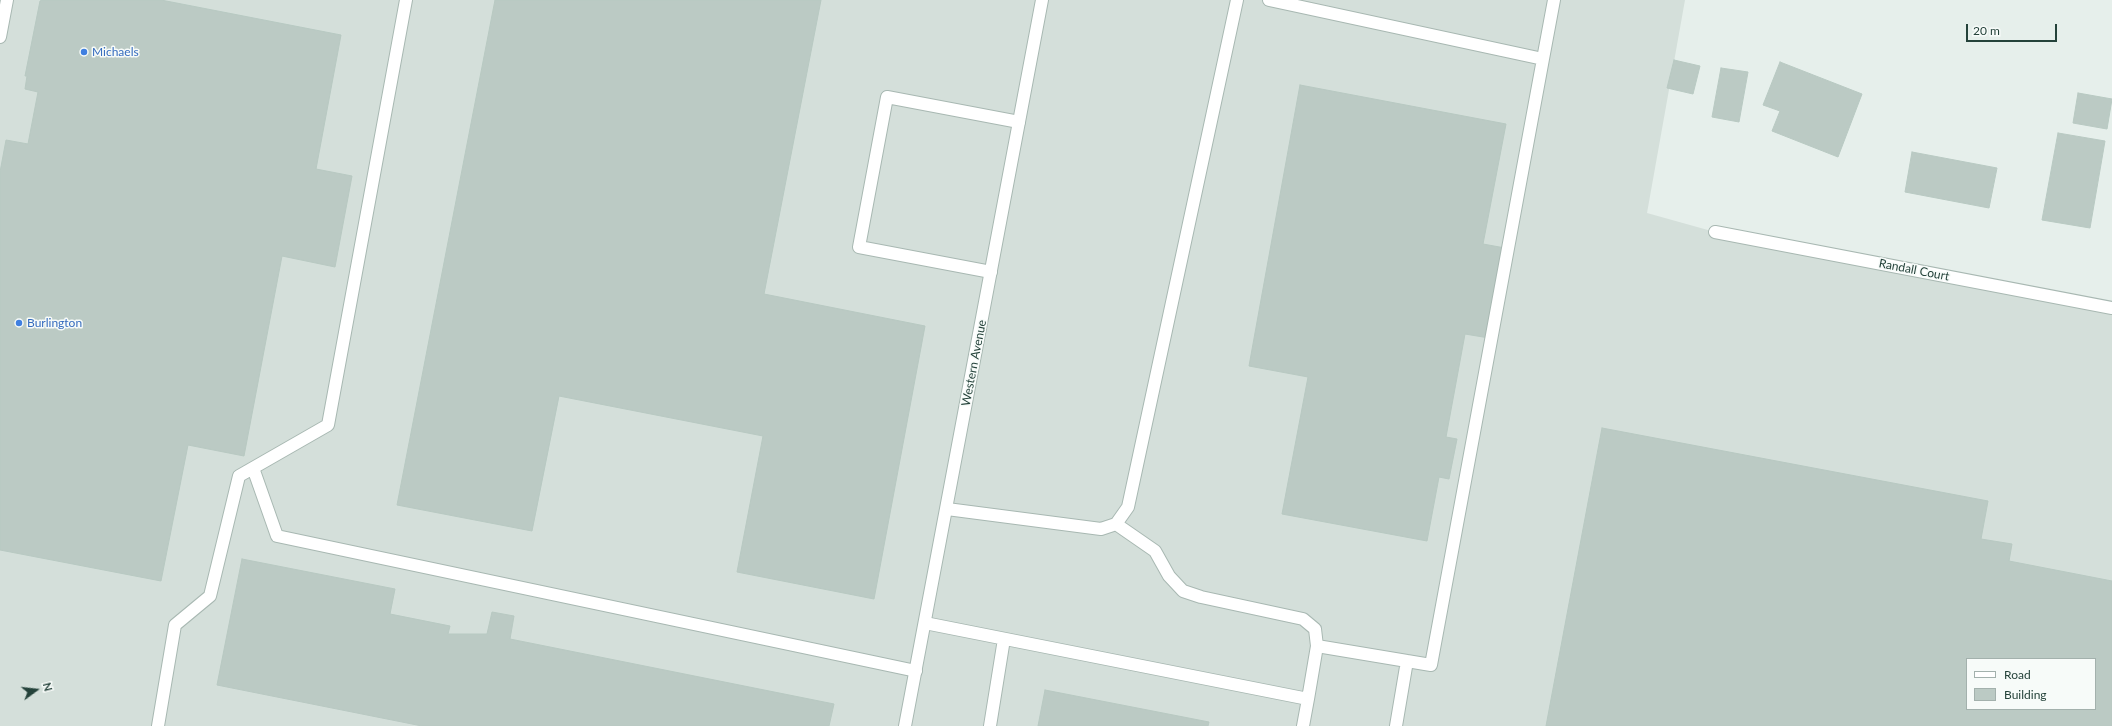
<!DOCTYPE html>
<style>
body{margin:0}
#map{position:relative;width:2112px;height:726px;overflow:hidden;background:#e6efeb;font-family:Lato,sans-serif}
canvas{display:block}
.legend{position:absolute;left:1966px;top:658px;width:130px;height:52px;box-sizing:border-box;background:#f7fbf9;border:1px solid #a3b1ad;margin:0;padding:5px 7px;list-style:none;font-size:12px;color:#24423a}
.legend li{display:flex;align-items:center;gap:8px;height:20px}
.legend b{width:20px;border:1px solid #a3b1ad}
.north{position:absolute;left:16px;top:670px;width:40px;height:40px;-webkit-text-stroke:3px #f7fbf9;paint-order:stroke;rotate:75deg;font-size:11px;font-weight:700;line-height:16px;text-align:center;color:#24423a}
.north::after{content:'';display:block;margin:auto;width:14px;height:18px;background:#24423a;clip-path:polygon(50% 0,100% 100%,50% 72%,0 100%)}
.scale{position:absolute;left:1966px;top:24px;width:91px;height:18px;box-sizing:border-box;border:2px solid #24423a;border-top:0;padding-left:5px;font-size:12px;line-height:14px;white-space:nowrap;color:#24423a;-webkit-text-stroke:3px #f7fbf9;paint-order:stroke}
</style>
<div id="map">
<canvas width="2112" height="726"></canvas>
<ul class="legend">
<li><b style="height:5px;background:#fff"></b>Road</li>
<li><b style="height:11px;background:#bbcac4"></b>Building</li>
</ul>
<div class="north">N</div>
<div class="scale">20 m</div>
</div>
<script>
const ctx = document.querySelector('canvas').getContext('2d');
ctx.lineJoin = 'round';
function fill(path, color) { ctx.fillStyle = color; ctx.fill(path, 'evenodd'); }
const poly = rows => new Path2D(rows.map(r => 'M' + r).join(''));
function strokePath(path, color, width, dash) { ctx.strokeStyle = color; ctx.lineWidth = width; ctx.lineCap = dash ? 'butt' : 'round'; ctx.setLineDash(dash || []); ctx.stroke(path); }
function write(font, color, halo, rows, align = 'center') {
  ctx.font = font + ' Lato,sans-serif'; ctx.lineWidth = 3; ctx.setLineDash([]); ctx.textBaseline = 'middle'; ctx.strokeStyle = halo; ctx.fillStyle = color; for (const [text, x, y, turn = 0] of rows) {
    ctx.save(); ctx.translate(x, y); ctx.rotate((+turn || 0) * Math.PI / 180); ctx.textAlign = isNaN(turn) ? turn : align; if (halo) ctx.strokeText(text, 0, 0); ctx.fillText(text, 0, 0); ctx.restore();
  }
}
const built = poly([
 [0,0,1685,0,1647,213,1715,232,2112,308,2112,726,0,726],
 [1967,659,2095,659,2095,709,1967,709]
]);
const building = poly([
 [42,0,161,0,341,35,316,169,352,176,335,267,282,256,244,456,188,445,161,581,0,550,0,172,6,140,28,144,38,92,25,89,27,76,25,76,40,1,42,0],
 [495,0,821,0,764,294,925,326,874,599,737,572,763,436,559,396,532,531,397,505,495,0],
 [1674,60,1700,66,1693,94,1667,88,1674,60],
 [1780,62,1862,94,1838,157,1772,131,1780,111,1763,105,1780,62],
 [1721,68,1748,72,1739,122,1712,117,1721,68],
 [1300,85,1506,124,1483,244,1505,248,1489,338,1465,334,1446,437,1457,439,1449,479,1439,477,1427,541,1282,514,1308,377,1249,366,1300,85],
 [2078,93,2112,99,2107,129,2073,123,2078,93],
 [2058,133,2105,141,2090,228,2042,220,2058,133],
 [1912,152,1997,168,1989,208,1905,192,1912,152],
 [1602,428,1988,501,1981,539,2012,544,2009,561,2112,581,2112,726,1546,726,1602,428],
 [1967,659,2095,659,2095,709,1967,709,1967,659],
 [242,559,395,589,390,614,450,626,448,634,487,634,492,612,514,616,510,639,834,704,829,726,422,726,217,685,242,559],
 [1045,690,1209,722,1208,726,1038,726,1045,690]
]);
const lane = poly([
 [1269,0,1543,59,1554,0],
 [0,37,7,0],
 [991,272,859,247,887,97,1019,122],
 [253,468,277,536,916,671],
 [947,509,1101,529,1116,524,1128,507,1237,0],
 [1116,524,1155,551,1169,576,1183,591,1201,597,1303,619,1315,629,1317,646],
 [925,623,1308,699,1317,646,1431,665,1543,59],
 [158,726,175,625,210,596,239,476,328,425,406,0],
 [990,726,1004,639],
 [1303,726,1308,699],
 [1396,726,1407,661]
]);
const street = poly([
 [1715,232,2112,308],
 [905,726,1042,0]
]);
const markers = [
 [84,52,4,"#3f7fe0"],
 [19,323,4,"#3f7fe0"]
];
const shopNames = [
 ["Michaels",92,52],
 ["Burlington",27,323]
];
const streetNames = [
 ["Randall Court",1914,270,11],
 ["Western Avenue",974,363,-79]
];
fill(built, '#d4dfda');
fill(building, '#bbcac4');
strokePath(building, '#b8c9c2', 1);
strokePath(lane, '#a8b8b2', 14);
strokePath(street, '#a8b8b2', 14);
strokePath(lane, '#fff', 12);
strokePath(street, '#fff', 12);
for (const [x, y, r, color] of markers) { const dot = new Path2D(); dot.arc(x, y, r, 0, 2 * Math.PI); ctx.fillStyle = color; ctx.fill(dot); strokePath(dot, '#f7fbf9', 1.5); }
write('12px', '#366cbe', '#f7fbf9', shopNames, 'left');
write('12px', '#24423a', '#f7fbf9', streetNames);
</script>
